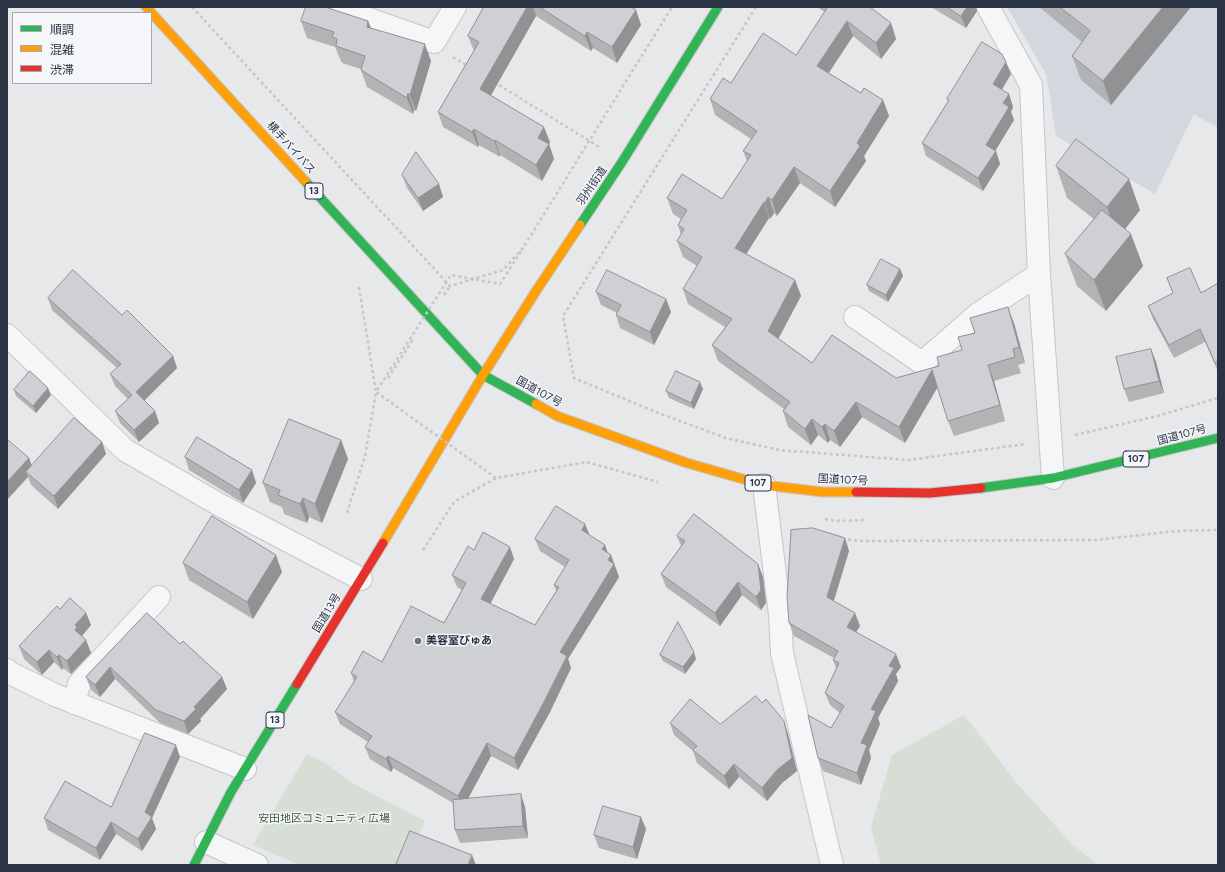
<!DOCTYPE html>
<html>
<head>
<meta charset="utf-8">
<style>
	body { margin:0 }
	#map { position:relative; width:1225px; height:872px; overflow:hidden; background:#e6e8ea; font-family:Figtree,"Noto Sans JP",sans-serif }
	canvas { display:block }
	.frame { position:absolute; inset:0; border:8px solid #2b3445; pointer-events:none }
	.legend { position:absolute; left:12px; top:12px; width:140px; height:72px; box-sizing:border-box; background:#f4f6f9; border:1px solid #a4a8b1; margin:0; padding:5px 7px; list-style:none; font-size:12px; color:#2b3445 }
	.legend li { display:flex; align-items:center; gap:8px; height:20px }
	.legend b { width:20px; border:1px solid #a4a8b1 }
</style>
</head>
<body>
<div id="map">
<canvas width="1225" height="872"></canvas>
<div class="frame"></div>
<ul class="legend">
<li><b style="height:5px;background:#30b455"></b>順調</li>
<li><b style="height:5px;background:#ff9f0a"></b>混雑</li>
<li><b style="height:5px;background:#e5322d"></b>渋滞</li>
</ul>
</div>
<script>
const ctx = document.querySelector('canvas').getContext('2d');
ctx.lineJoin = 'round';
function paint(path, color) { ctx.fillStyle = color; ctx.fill(path, 'evenodd'); }
function trace(path, color, width, dash) { ctx.strokeStyle = color; ctx.lineWidth = width; ctx.lineCap = dash ? 'butt' : 'round'; ctx.setLineDash(dash || []); ctx.stroke(path); }
function write(font, color, halo, rows, align = 'center') {
  ctx.font = font + ' Figtree,"Noto Sans JP",sans-serif'; ctx.lineWidth = 3; ctx.setLineDash([]); ctx.textBaseline = 'middle'; ctx.strokeStyle = halo; ctx.fillStyle = color; for (const [text, x, y, turn = 0] of rows) {
    ctx.save(); ctx.translate(x, y); ctx.rotate((+turn || 0) * Math.PI / 180); ctx.textAlign = isNaN(turn) ? turn : align; if (halo) ctx.strokeText(text, 0, 0); ctx.fillText(text, 0, 0); ctx.restore();
  }
}
paint(new Path2D(`
	M1007 7H1218V128L1194 114 1155 194 1056 136 1046 74Z`), '#d4d7dd');
paint(new Path2D(`
	M964 715 1020 787 1071 843 1098 865H881L871 827 892 755Z
	M307 754 323 762 356 785 425 821 406 865H300L253 845Z`), '#d6ded6');
const street = new Path2D(`
	M335 7 434 42 455 7
	M988 7 1031 85 1039 274 1053 478
	M855 317 922 363 978 314 1039 274
	M7 335 125 450 218 504 361 579
	M764 485 780 615 782 653 832 865
	M7 670 10 673 55 695 245 769
	M74 703 79 684 159 597
	M206 842 257 865`);
const fast = new Path2D(`
	M305 181 483 375 536 404
	M580 225 622 162 718 7
	M981 488 1053 478 1218 438
	M194 865 231 792 297 684`);
const slow = new Path2D(`
	M146 7 305 181
	M483 375 536 291 580 225
	M536 404 557 416 687 463 764 485 823 492H856
	M383 543 483 375`);
const jam = new Path2D(`
	M856 492 930 493 981 488
	M297 684 383 543`);
trace(street, '#c4c6c8', 24);
trace(fast, '#c4c6c8', 11);
trace(slow, '#c4c6c8', 11);
trace(jam, '#c4c6c8', 11);
trace(new Path2D(`
	M192 7 450 286 503 270 523 248 672 7
	M756 7 563 316 574 378 656 412 726 438 779 450 908 460 1026 444
	M453 57 468 66
	M494 82 601 148
	M444 295 450 286
	M388 378 414 338
	M1075 435 1157 416 1218 398
	M347 513 365 456 376 392 359 287
	M825 519 836 521 864 520
	M842 539 863 541 1096 540 1176 531 1218 530
	M423 550 454 502 496 478 587 462 658 482`), '#c5c6ca', 2.5, [3, 3]);
trace(street, '#f5f6f7', 22);
trace(fast, '#30b455', 9);
trace(slow, '#ff9f0a', 9);
trace(jam, '#e5322d', 9);
trace(new Path2D(`
	M496 478 376 392 451 275 500 284 523 248`), '#c5c6ca', 2.5, [3, 3]);
paint(new Path2D(`
	M484 7H631L636 10 641 25 617 63 593 48 591 51 536 16 491 95 550 142 549 144 554 159 542 181 500 155V157L479 145 478 147 443 127 438 112 474 51 468 36Z
	M817 7H870L891 23 896 39 881 59 853 36 829 73 861 93 883 100 889 116 864 156 866 161 835 207 800 183 777 216 774 213 770 219 769 218 746 254 795 280 801 296 778 338 812 363 896 378 939 366 962 350 1014 323 1025 363 1018 365 1021 373 994 381 1005 421 954 436 948 421 938 387 905 443 862 417 840 447 830 440 828 443 818 435 811 445 788 427 783 411 784 409 718 361 712 345 725 327 688 304 683 289 697 266 683 257 677 241 681 235 678 225 681 219 673 214 667 198 722 199 747 161 743 151 751 139 715 115 710 99 731 83 796 55 825 12Z
	M931 7H976L977 11 966 28Z
	M1039 7H1191L1111 105 1081 80 1072 56 1082 42Z
	M301 21H368L371 28 431 61 416 111 414 110 413 114 367 87 361 70V69L342 63 335 47 307 38Z
	M1011 74 1002 90 1009 94 1013 107 1011 112 1014 120 995 150 1000 164 983 191 926 156 922 143 948 101 947 99Z
	M1056 166 1140 210 1125 229 1143 266 1106 311 1077 286 1065 254 1094 219 1067 198Z
	M402 175 439 184 443 197 423 211 407 188Z
	M900 269 903 276 888 302 869 291 867 285Z
	M1167 278 1201 293 1218 283V372L1205 342 1174 358 1153 319 1148 306 1173 293Z
	M596 292 666 299 671 312 654 345 620 328 616 315 617 313 601 305Z
	M48 298 122 315 173 356 177 368 144 400 155 411 159 423 139 442 120 423 115 411 128 399 115 386 110 374 117 368 52 310Z
	M1151 349 1156 362 1164 393 1129 402 1124 389Z
	M703 389 694 409 669 398 666 391Z
	M14 390 51 395 36 413 16 396Z
	M8 440 32 466 102 442 106 454 58 509 31 485 28 477Z
	M341 440 348 459 322 523 309 517 307 523 284 514 282 507 270 502 263 483Z
	M185 457 252 470 256 483 243 503 189 470Z
	M589 535 605 545 608 553 611 555 619 577 568 659 571 668 550 712 518 770 491 756 468 798 525 807 528 838 460 843 455 830 453 803 393 768 391 772 370 759 365 747 368 742 340 724 335 712 354 682 351 673 382 662 444 623 462 590 457 587 452 575 474 550 514 559 490 604 535 625 556 591 554 585 565 567 540 551 535 539Z
	M677 536 758 564 763 577 766 603 761 610 742 595 720 626 666 587 661 574 681 546Z
	M845 538 849 551 834 601 860 626 856 632 901 667 896 674 898 681 878 718 880 724 869 750 871 758 861 785 823 771 818 758 831 728 840 713 830 705 825 693 836 668 833 660 834 658 794 636 789 623Z
	M183 563 282 572 253 619 189 580Z
	M60 609 86 613 91 625 82 636 86 640 91 653 71 674 63 668 62 670 54 662 42 675 24 659 19 646Z
	M147 613 180 644 222 677 227 689 200 719 201 721 188 734 160 723 115 679 100 697 91 690 86 677Z
	M660 655 696 659 685 674 663 661Z
	M670 723 720 724 788 734 797 771 782 783 767 801 739 777 729 789 697 763 693 751 674 735Z
	M180 757 152 818 156 829 142 851 116 834 100 860 48 830 44 818 111 807Z
	M646 829 637 859 599 848 594 835Z`), '#b1b3b5');
paint(new Path2D(`
	M527 7H533L536 16 486 104 480 89Z
	M967 7H976L977 11 966 28 961 16Z
	M1163 7H1191L1111 105 1103 81Z
	M636 10 641 25 617 63 612 47Z
	M368 21 375 38 367 27Z
	M847 21 853 36 823 81 817 66Z
	M891 23 896 39 881 59 876 43Z
	M587 32 593 48 591 51 585 36Z
	M425 44 431 61 416 111 410 95Z
	M1006 62 1011 74 997 97 993 84Z
	M408 93 414 110 413 114 407 98Z
	M1009 94 1013 107 1011 112 1014 120 991 158 986 145 1003 103Z
	M883 100 889 116 864 156 866 161 835 207 830 191 857 143Z
	M544 127 550 142 549 144 554 159 542 181 536 165 538 138Z
	M474 129 479 145 478 147 472 132Z
	M495 140 500 155V157L494 141Z
	M996 151 1000 164 983 191 978 178Z
	M794 167 800 183 777 216 772 200Z
	M1129 179 1140 210 1118 238 1107 207Z
	M439 184 443 197 423 211 418 198Z
	M768 197 774 213 770 219 765 203Z
	M764 202 769 218 740 264 735 248Z
	M1131 234 1143 266 1106 311 1094 280Z
	M900 269 903 276 888 302 886 295Z
	M795 280 801 296 774 347 768 331Z
	M666 299 671 312 654 345 650 332Z
	M1008 307 1014 323 1025 363 1019 347Z
	M1151 349 1156 362 1164 393 1159 381Z
	M173 356 177 368 141 404 136 392Z
	M988 365 994 381 1005 421 1000 405Z
	M932 370 938 386 905 443 899 427Z
	M700 382 703 389 694 409 691 403Z
	M48 388 51 395 36 413 33 406Z
	M856 402 862 417 840 447 834 431Z
	M155 411 159 423 139 442 134 430Z
	M812 419 818 435 811 445 805 429Z
	M825 424 830 440 828 443 822 427Z
	M341 440 348 459 322 523 315 504Z
	M102 442 106 454 58 509 54 496Z
	M29 458 34 471 26 472 28 477 7 500V482Z
	M252 470 256 483 243 503 239 490Z
	M303 498 309 517 307 523 300 504Z
	M585 524 590 536 582 530Z
	M845 538 849 551 831 609 827 597Z
	M605 545 609 557 602 549Z
	M510 547 514 559 486 612 481 599Z
	M276 555 282 572 253 619 247 602Z
	M611 555 619 577 568 659 571 668 550 712 518 770 514 758 560 652Z
	M758 564 763 577 766 603 761 610 756 597Z
	M738 582 742 595 720 626 715 613Z
	M86 613 91 625 81 637 75 630V625Z
	M855 613 860 626 851 640 847 627Z
	M86 640 91 653 71 674 67 661Z
	M49 650 54 662 42 675 37 662Z
	M694 652 696 659 685 674 683 667Z
	M896 654 901 667 896 674 898 681 878 718 880 724 869 750 871 758 861 785 857 773 861 743 871 709 889 666Z
	M59 655 63 668 62 670 57 657Z
	M110 667 115 679 100 697 95 685Z
	M222 677 227 689 200 719 201 721 188 734 184 721 194 707Z
	M784 721 788 734 797 771 782 783 767 801 762 788Z
	M487 743 491 756 463 808 458 796Z
	M176 745 180 757 152 818 156 829 142 851 138 839 145 812Z
	M388 756 393 768 391 772 386 759Z
	M734 764 739 777 729 789 724 776Z
	M521 794 525 807 528 838 523 826Z
	M641 817 646 829 637 859 633 847Z
	M111 822 116 834 100 860 96 848Z
	M472 855 476 865H468Z`), '#909294');
const building = new Path2D(`
	M306 7H325L368 21 367 27 425 44 410 95 408 93 407 98 361 70 365 56 336 46 337 39 332 37 334 32 301 21Z
	M484 7H527L480 89 544 127 538 138 549 144 536 165 495 140 494 141 474 129 472 132 438 112 479 42 468 36Z
	M540 7H631L636 10 612 47 587 32 585 36Z
	M828 7H870L891 23 876 43 847 21 817 66 861 93 864 88 883 100 857 143 860 146 830 191 794 167 772 200 768 197 765 203 764 202 735 248 795 280 768 331 812 363 832 335 896 378 939 366 937 357 962 350 958 337 975 333 970 318 1008 307 1019 347 1013 349 1015 357 988 365 1000 405 948 421 932 370 899 427 856 402 834 431 825 424 822 427 812 419 805 429 783 411 790 402 712 345 732 319 683 289 702 257 677 241 684 229 678 225 687 210 667 198 682 174 722 199 751 155 743 151 757 131 710 99 723 78 731 83 763 33 796 55Z
	M947 7H967L961 16Z
	M1060 7H1163L1103 81 1072 56 1090 31Z
	M982 42 1002 54 1006 62 993 84 1009 94 1003 103 1009 107 986 145 996 151 978 178 922 143 949 100 947 99Z
	M1076 139 1129 179 1107 207 1056 166Z
	M416 152 439 184 418 198 402 175Z
	M1102 210 1131 234 1094 280 1065 254Z
	M881 259 900 269 886 295 867 285Z
	M1190 268 1201 293 1218 283V361L1215 363 1200 329 1169 345 1148 306 1173 293 1167 278Z
	M73 270 122 315 127 310 173 356 136 392 155 411 134 430 115 411 132 395 110 374 121 364 48 298Z
	M607 270 666 299 650 332 616 315 621 305 596 292Z
	M1151 349 1159 381 1124 389 1116 357Z
	M30 371 48 388 33 406 14 390Z
	M676 371 700 382 691 403 666 391Z
	M74 418 102 442 54 496 26 472Z
	M289 419 341 440 315 504 303 498 300 504 278 495 280 490 263 483Z
	M197 437 252 470 239 490 185 457Z
	M8 440 29 458 7 482V441Z
	M556 506 585 524 582 530 605 545 602 549 611 555 608 560 614 564 560 652 567 656 545 700 514 758 487 743 458 796 388 756 386 759 365 747 372 736 335 712 357 677 351 673 363 651 382 662 411 606 444 623 466 583 452 575 468 546 474 550 483 532 510 547 481 599 535 625 559 587 554 585 569 560 535 539Z
	M694 514 758 564 761 590 756 597 738 582 715 613 661 574 685 541 677 536Z
	M212 516 276 555 247 602 183 563Z
	M813 528 845 538 827 597 855 613 847 627 896 654 889 666 894 668 871 709 876 711 861 743 867 745 857 773 818 758 808 715 831 728 844 706 825 693 839 663 833 660 838 651 789 623 787 597 791 530Z
	M70 598 86 613 75 625 77 627 75 630 86 640 67 661 59 655 57 657 49 650 37 662 19 646 57 606 60 609Z
	M147 613 180 644 183 641 222 677 194 707 196 709 184 721 156 710 110 667 95 685 86 677Z
	M678 622 694 652 683 667 660 655Z
	M756 696 762 703 766 699 784 721 792 758 777 770 762 788 734 764 724 776 693 750 697 746 670 723 690 699 720 724Z
	M145 733 176 745 145 812 152 817 138 839 111 822 96 848 44 818 65 781 111 807Z
	M521 794 523 826 455 830 453 800Z
	M603 806 641 817 633 847 594 835Z
	M410 831 472 855 468 865H396Z`);
paint(building, '#ced0d3');
trace(building, '#909294', 1);
for (const [x, y, r, color] of [
	[418,641,4,"#6c737f"]
]) { const dot = new Path2D(); dot.arc(x, y, r, 0, 2 * Math.PI); ctx.fillStyle = color; ctx.fill(dot); trace(dot, '#f4f6f9', 1.5); }
for (const [x, y, w] of [
	[314,191,18],
	[1136,459,26],
	[758,483,26],
	[275,720,18]
]) { const box = new Path2D(); box.roundRect(x - w / 2, y - 8, w, 16, 3); ctx.fillStyle = '#f4f6f9'; ctx.fill(box); trace(box, '#2b3445', 1); }
write('bold 10px', '#2b3445', null, [
	["13",314,191],
	["107",1136,459],
	["107",758,483],
	["13",275,720]
]);
write('11px', '#2b3445', '#f4f6f9', [
	["横手バイパス",291,148,48],
	["羽州街道",592,186,-56],
	["国道107号",539,392,29],
	["国道107号",1182,435,-15],
	["国道107号",843,480,3],
	["国道13号",327,613,-59]
]);
write('bold 11px', '#2b3445', '#f4f6f9', [
	["美容室ぴゅあ",426,641]
], 'left');
write('11px', '#3f6138', '#f4f6f9', [
	["安田地区コミュニティ広場",324,819]
]);
</script>
</body>
</html>
